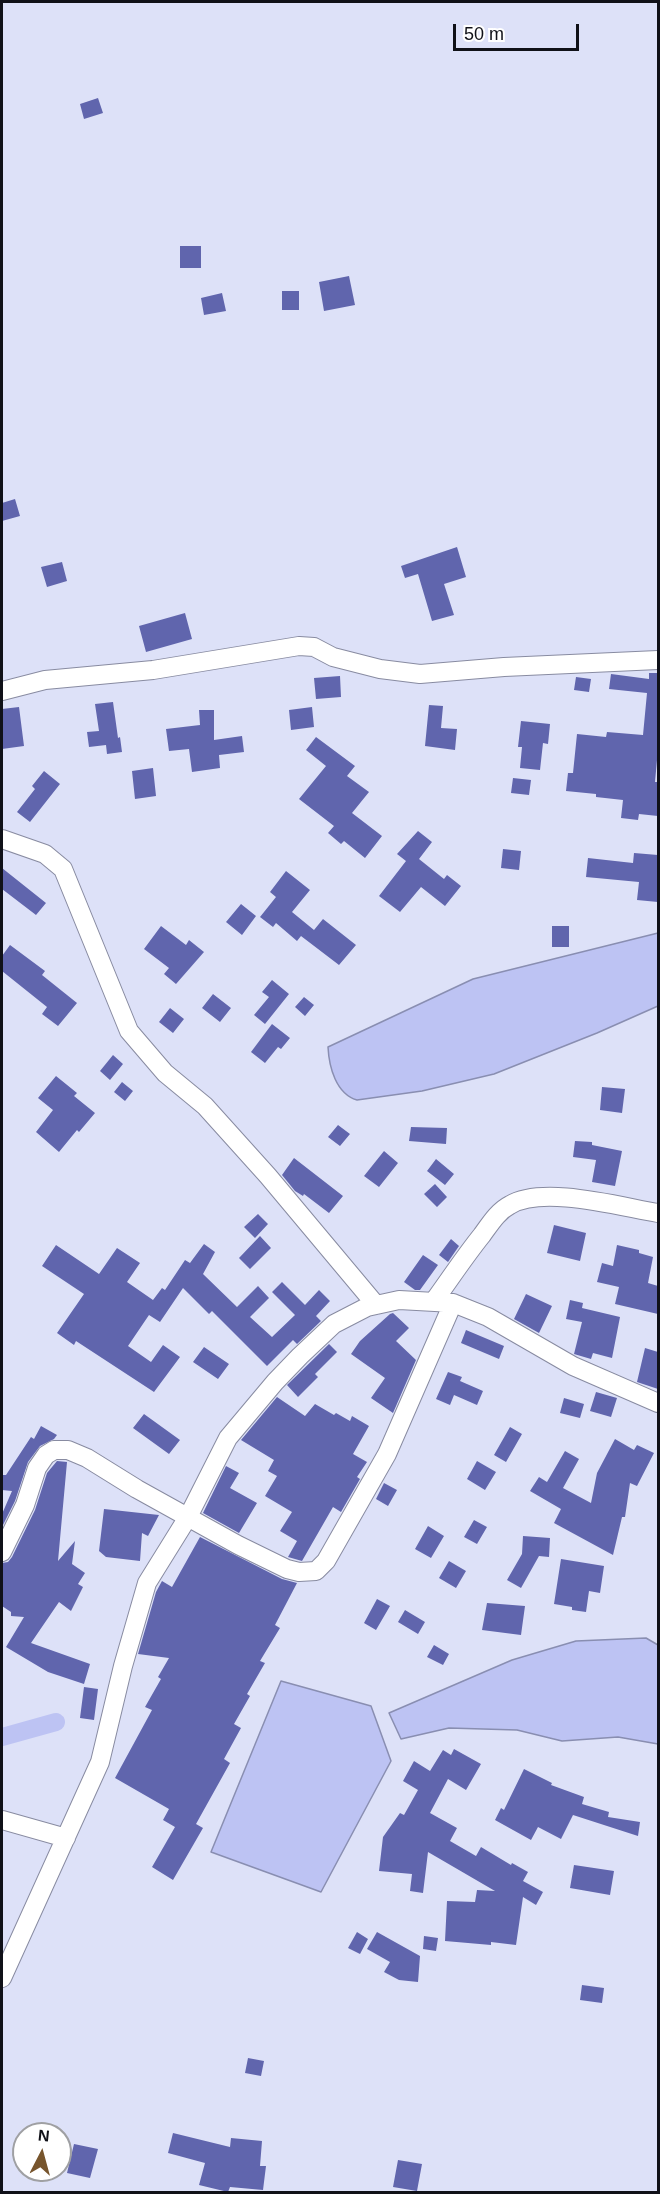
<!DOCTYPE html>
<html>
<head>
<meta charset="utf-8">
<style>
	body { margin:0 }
	#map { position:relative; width:660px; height:2194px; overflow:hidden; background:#dde1f8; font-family:Arial,sans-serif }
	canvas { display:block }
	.frame { position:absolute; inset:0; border:3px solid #101118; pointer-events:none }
	.north { position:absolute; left:12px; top:2122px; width:60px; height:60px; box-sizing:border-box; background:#fff; border:2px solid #9fa0a3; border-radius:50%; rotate:6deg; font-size:16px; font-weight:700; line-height:24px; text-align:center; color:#101118 }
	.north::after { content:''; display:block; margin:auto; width:21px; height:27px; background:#77552d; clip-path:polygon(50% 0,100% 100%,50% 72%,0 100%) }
	.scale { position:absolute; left:453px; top:24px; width:126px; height:27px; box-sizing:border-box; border:3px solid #101118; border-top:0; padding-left:8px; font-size:18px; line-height:21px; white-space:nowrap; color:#101118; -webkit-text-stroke:4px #fff; paint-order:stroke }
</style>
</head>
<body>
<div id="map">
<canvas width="660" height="2194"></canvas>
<div class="frame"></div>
<div class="north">N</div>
<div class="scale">50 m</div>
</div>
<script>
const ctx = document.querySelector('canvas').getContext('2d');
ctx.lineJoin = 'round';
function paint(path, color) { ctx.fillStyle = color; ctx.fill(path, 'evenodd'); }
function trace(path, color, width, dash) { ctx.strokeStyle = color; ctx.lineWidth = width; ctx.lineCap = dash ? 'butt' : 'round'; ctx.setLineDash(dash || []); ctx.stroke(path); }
const water = new Path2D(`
	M658 933V1006L597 1033 494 1074 422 1091 357 1100C336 1094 329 1067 328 1047L473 979Z
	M646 1638 658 1645V1744L618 1737 562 1741 517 1730 449 1728 401 1739 389 1713 512 1660 576 1641Z
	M281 1681 371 1706 391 1761 321 1892 211 1852Z`);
paint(water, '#bdc3f3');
trace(water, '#898eb1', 1.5);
trace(new Path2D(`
	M2 1737 56 1722`), '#bdc3f3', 18);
paint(new Path2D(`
	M98 98 103 113 84 119 80 104Z
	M180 246H201V268H180Z
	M349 276 355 305 324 311 319 282Z
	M282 291H299V310H282Z
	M222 293 226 311 204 315 201 298Z
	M15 499 20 516 2 521V503Z
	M457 547 466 577 444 584 454 615 432 621 418 574 405 578 401 566Z
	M62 562 67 581 47 587 41 567Z
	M185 613 192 639 146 652 139 626Z
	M649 673H658V749L655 782H658V816L639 814 638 820 621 818 623 800 596 797V794L566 791 568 773H573L577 734 606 737 607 732 643 735 647 693 609 689 611 674 649 679Z
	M340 676 341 697 316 699 314 678Z
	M576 677 591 679 589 692 574 690Z
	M113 702 118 738 120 737 122 752 107 754 106 745 89 747 87 732 99 731 95 704Z
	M429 705 443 706 441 728 457 729 455 750 425 746Z
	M19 707 24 746 2 749V709Z
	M312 707 314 727 291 730 289 710Z
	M199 710H214V740L242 736 244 752 219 755 220 768 192 772 189 749 169 751 166 729 200 725Z
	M521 721 550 724 548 744 543 743 540 770 520 768 522 747H518Z
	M316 737 355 766 347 776 369 792 352 813 382 836 365 858 344 841 341 844 328 833 334 826 299 799 326 766 306 750Z
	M153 768 156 796 135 799 132 771Z
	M44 771 60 784 30 822 17 812 35 789 32 786Z
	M513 778 531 780 529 795 511 793Z
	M418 831 432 842 419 859 444 879 447 875 461 886 445 906 421 887 400 912 379 896 406 861 397 854Z
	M503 849 521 851 519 870 501 868Z
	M634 853 658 855V902L637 900 639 882 586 877 588 858 633 863Z
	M2 868 46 903 36 915 2 889Z
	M286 871 310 890 292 912 314 930 323 919 356 945 339 965 301 936 297 941 276 923 273 927 260 917 276 897 270 892Z
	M241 904 256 916 242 935 226 922Z
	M161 926 186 945 189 940 204 952 176 984 164 974 169 968 144 949Z
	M552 926H569V947H552Z
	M10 945 45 971 42 975 77 1003 58 1026 42 1014 47 1007 2 971V956Z
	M272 980 289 994 265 1024 254 1015 269 997 262 992Z
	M213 994 231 1008 220 1022 202 1008Z
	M304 997 314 1005 305 1016 295 1007Z
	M170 1008 184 1019 173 1033 159 1022Z
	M272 1024 290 1038 281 1049 278 1047 265 1063 251 1052Z
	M113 1055 123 1064 110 1080 100 1071Z
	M56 1076 77 1093 74 1096 95 1113 79 1132 77 1130 59 1152 36 1132 53 1110 38 1098Z
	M122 1082 133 1091 125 1101 114 1092Z
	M602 1087 625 1089 622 1113 600 1110Z
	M338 1125 350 1134 340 1146 328 1137Z
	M411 1127 447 1128 446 1144 409 1141Z
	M575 1141 592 1142V1145L622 1151 615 1186 592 1182 596 1160 573 1157Z
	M384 1151 398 1163 379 1187 364 1176Z
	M294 1158 343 1196 329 1213 304 1194 303 1196 295 1191 282 1175Z
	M436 1159 454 1174 445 1185 427 1171Z
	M435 1184 447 1197 437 1207 424 1194Z
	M258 1214 268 1224 255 1238 244 1227Z
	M554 1225 586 1233 580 1261 547 1253Z
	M260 1236 271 1248 250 1269 239 1258Z
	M451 1239 459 1246 448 1262 439 1255Z
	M204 1244 215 1252 203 1274 237 1307 258 1286 269 1298 250 1317 272 1337 295 1315 272 1292 282 1282 305 1305 319 1290 330 1301 316 1316 321 1321 297 1344 293 1340 267 1366 212 1311 209 1314 183 1288 160 1322 149 1315 128 1346 151 1362 163 1345 180 1357 154 1392 76 1341 74 1345 57 1333 84 1294 42 1266 56 1245 99 1274 117 1248 140 1263 127 1282 153 1300 162 1288 165 1290 185 1260 190 1263Z
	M617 1245 639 1250V1253L653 1257 648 1283 658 1286V1314L615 1304 619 1287 597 1282 602 1263 613 1266Z
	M423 1255 438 1265 420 1290H415L404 1282Z
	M526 1294 552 1306 539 1333 514 1319Z
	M570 1300 583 1303 582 1308 620 1317 612 1358 593 1353 591 1359 574 1354 582 1322 566 1319Z
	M393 1313 409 1328 396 1341 416 1360 393 1413 371 1398 385 1378 351 1354 360 1341 390 1314Z
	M466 1330 504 1346 499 1359 461 1343Z
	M329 1344 337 1352 315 1374 318 1377 298 1397 287 1385Z
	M204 1347 229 1364 218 1379 193 1362Z
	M645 1348 658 1352V1389L637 1382Z
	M448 1372 462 1377 460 1381 483 1391 477 1405 454 1395 450 1405 436 1399Z
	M596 1392 617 1398 611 1417 590 1411Z
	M277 1397 305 1416 315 1404 334 1415 336 1413 350 1421 352 1416 369 1426 353 1454 367 1462 357 1477 360 1479 341 1512 333 1507 302 1561 288 1557 297 1541 280 1531 292 1512 265 1496 277 1476 268 1471 274 1460 241 1440Z
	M564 1398 584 1404 580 1418 560 1413Z
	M144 1414 180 1440 169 1454 133 1428Z
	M41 1426 57 1435 54 1439 40 1446 28 1462 15 1501 2 1527V1514L12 1491 2 1490V1475H6L31 1437 34 1439Z
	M510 1427 522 1434 506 1462 494 1455Z
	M615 1439 634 1450 637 1445 654 1453 637 1486 630 1483 625 1517H622L613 1555 554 1523 561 1509 530 1491 539 1477 547 1482 565 1451 579 1459 563 1488 591 1503 597 1473Z
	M57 1461 67 1462 58 1561 75 1541 72 1564 85 1573 78 1584 83 1587 71 1611 59 1602 31 1643 90 1664 84 1684 48 1672 6 1647 24 1617 11 1616V1612L2 1606V1563L8 1562 12 1557 35 1510 47 1473Z
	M477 1461 496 1472 485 1490 467 1479Z
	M226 1466 239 1473 230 1488 257 1503 239 1533 203 1513Z
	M384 1483 397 1490 388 1506 376 1499Z
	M104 1509 159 1515 148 1536 142 1533 140 1561 106 1557 99 1551Z
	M474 1520 487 1527 477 1544 464 1537Z
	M428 1526 444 1536 431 1558 415 1549Z
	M523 1536 550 1538 549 1557 539 1556 521 1588 507 1580 522 1554Z
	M200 1537 282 1579 297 1583 275 1625 280 1628 260 1661 265 1663 247 1694 250 1696 234 1724 241 1728 224 1759 230 1763 196 1824 203 1828 173 1880 152 1867 175 1827 163 1820 169 1809 115 1778 152 1710 145 1707 161 1679 158 1677 169 1658 138 1654 156 1592 162 1581 172 1587Z
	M561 1559 604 1566 600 1593 589 1591 586 1612 572 1610V1607L554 1604Z
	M449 1561 466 1571 456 1588 439 1578Z
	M377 1599 390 1606 376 1630 364 1623Z
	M487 1603 525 1606 521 1635 482 1630Z
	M405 1610 425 1622 418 1634 398 1622Z
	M434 1645 449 1654 443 1665 427 1657Z
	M84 1687 98 1689 94 1720 80 1718Z
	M454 1749 481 1764 466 1790 448 1779 430 1813 457 1828 450 1841 476 1856 481 1847 511 1865 512 1863 528 1872 523 1881 543 1892 536 1905 523 1897 516 1945 491 1942V1945L445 1941 447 1901 475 1902 477 1890 495 1891 428 1852 423 1893 410 1891 412 1874 379 1871 383 1837 400 1813 404 1815 418 1790 403 1781 414 1761 430 1771 443 1750 451 1755Z
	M524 1769 552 1783 551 1785 584 1797 582 1804 609 1812 608 1817 640 1822 638 1836 573 1815 561 1839 538 1827 531 1840 495 1820 501 1808 504 1810Z
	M574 1865 614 1871 610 1895 570 1888Z
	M357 1932 368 1939 360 1954 348 1948Z
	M377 1932 420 1956 418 1982 399 1980 384 1972 390 1962 367 1949Z
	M424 1936 438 1938 436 1951 423 1949Z
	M582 1985 604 1988 602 2003 580 2000Z
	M248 2058 264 2061 261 2076 245 2073Z
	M173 2133 230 2147 231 2138 262 2141 260 2166H266L263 2190 230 2187 228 2192 199 2185 205 2163 168 2153Z
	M74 2144 98 2149 90 2178 67 2173Z
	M398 2160 422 2164 417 2191 393 2187Z`), '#6065ad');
const minor = new Path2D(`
	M2 691 45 680 153 670 299 646 314 647 333 657 380 669 420 674 504 667 658 660
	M2 839 45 854 63 869 129 1031 165 1073 205 1106 268 1176 376 1305
	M434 1301C450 1279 465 1256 482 1235 490 1224 498 1211 510 1205 543 1185 621 1207 658 1213
	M2 1552 25 1505 37 1468 46 1455 54 1450H68L87 1458 137 1489 238 1545 287 1569 299 1572 316 1571 326 1561 387 1454 453 1303
	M2 1820 66 1838
	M2 1978 100 1762 123 1666 147 1583 188 1517 228 1438 275 1382 300 1356 334 1324 367 1307 399 1300 453 1303 488 1317 573 1366 658 1403`);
trace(minor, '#888ba1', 20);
trace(minor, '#fff', 18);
</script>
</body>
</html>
